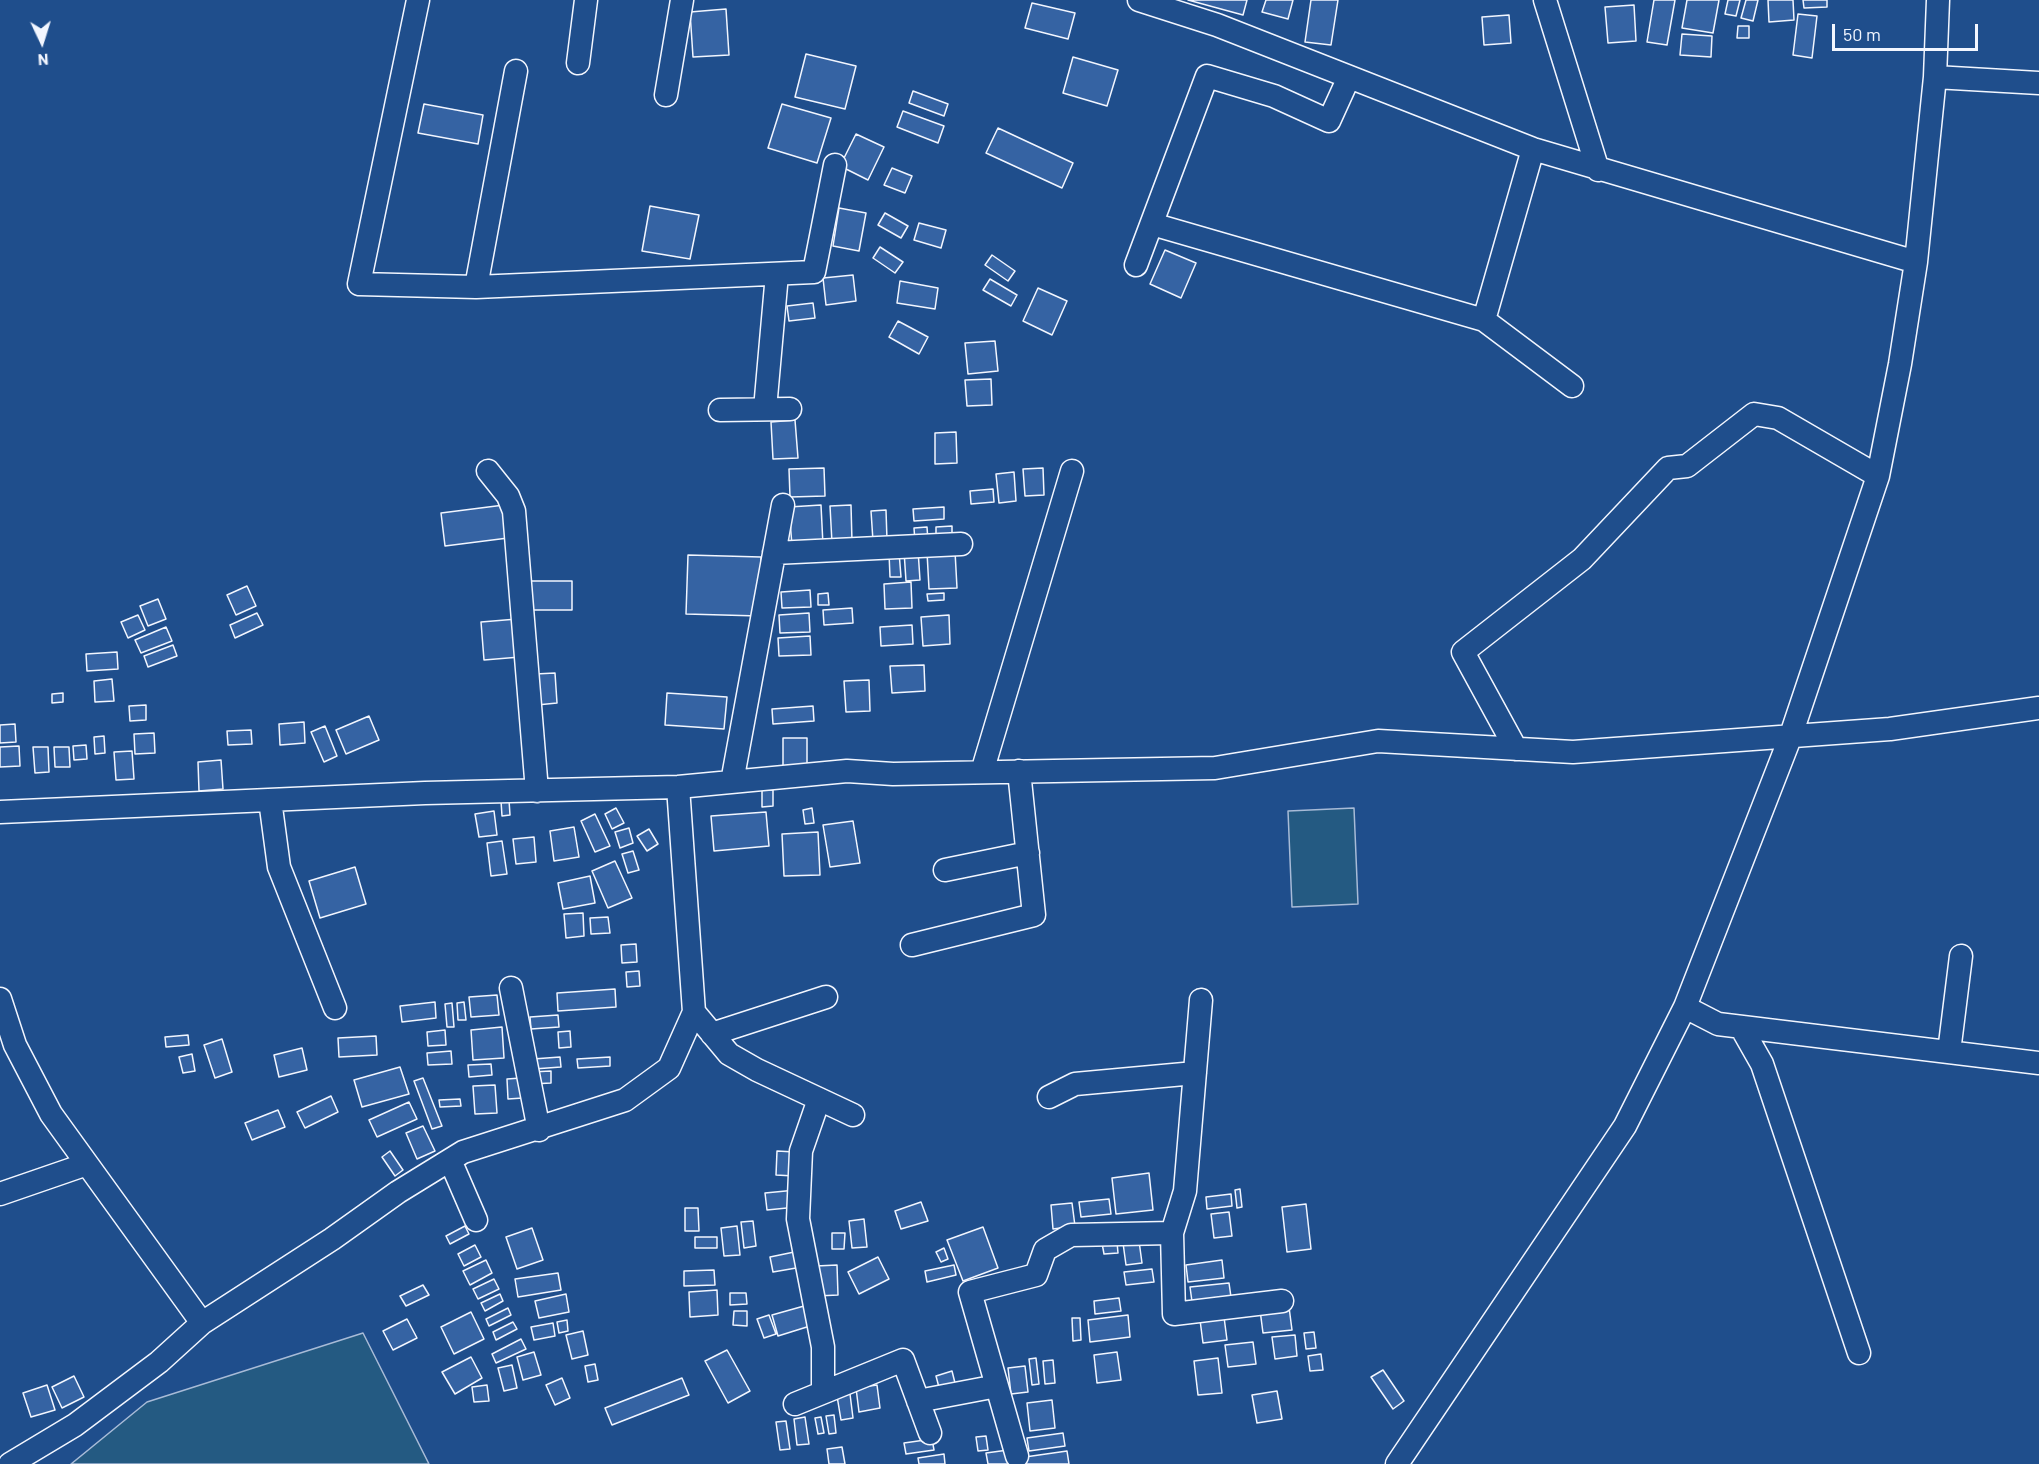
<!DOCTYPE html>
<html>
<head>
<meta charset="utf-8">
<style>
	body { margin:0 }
	#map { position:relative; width:2039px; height:1464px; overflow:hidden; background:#1f4e8c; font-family:Barlow,sans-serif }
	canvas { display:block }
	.north { position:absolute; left:12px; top:12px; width:60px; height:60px; -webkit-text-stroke:4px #1f4e8c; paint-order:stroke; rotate:176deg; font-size:16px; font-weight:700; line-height:24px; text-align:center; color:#f2f6ff }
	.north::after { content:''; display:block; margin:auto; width:21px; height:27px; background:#f2f6ff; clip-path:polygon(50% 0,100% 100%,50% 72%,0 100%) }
	.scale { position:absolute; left:1832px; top:24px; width:146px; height:27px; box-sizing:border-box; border:3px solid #f2f6ff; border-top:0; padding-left:8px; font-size:18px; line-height:21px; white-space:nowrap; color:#f2f6ff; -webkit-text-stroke:4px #1f4e8c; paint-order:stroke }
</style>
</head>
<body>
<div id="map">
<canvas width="2039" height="1464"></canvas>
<div class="north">N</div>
<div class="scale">50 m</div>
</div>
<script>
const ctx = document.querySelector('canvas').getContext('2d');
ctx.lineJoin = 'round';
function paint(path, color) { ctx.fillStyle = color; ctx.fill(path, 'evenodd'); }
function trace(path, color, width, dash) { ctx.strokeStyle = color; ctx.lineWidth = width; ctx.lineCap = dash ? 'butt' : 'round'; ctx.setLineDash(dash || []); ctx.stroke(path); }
const green = new Path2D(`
	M1354 808 1358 904 1292 907 1288 811Z
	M363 1333 429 1464H71L147 1402Z`);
paint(green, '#245a82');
trace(green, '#a8bbd7', 1.5);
const building = new Path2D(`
	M1188 0H1247L1243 15Z
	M1266 0H1293L1288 19 1262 12Z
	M1311 0H1338L1331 45 1305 42Z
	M1654 0H1675L1667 45 1647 42Z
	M1687 0H1719L1713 33 1682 28Z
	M1728 0H1740L1736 16 1725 14Z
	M1746 0H1758L1753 21 1741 18Z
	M1768 0H1793L1794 20 1769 22Z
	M1803 0H1827V7L1804 8Z
	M1032 3 1075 13 1068 39 1025 28Z
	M1634 5 1636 41 1608 43 1605 7Z
	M726 9 729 55 693 57 690 12Z
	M1798 14 1817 16 1812 58 1793 55Z
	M1509 15 1511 43 1484 45 1482 17Z
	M1738 26H1749V38H1737Z
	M1682 34 1712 36 1711 57 1680 55Z
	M806 54 856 66 845 109 795 97Z
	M1073 57 1118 70 1107 106 1063 93Z
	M913 91 948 104 944 116 909 103Z
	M424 104 483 115 478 144 418 133Z
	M782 104 831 118 817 163 768 148Z
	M903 111 944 126 938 143 897 127Z
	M998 128 1073 163 1062 188 986 153Z
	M856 134 884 147 868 180 840 166Z
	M892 168 912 176 905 193 884 185Z
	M650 206 699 215 690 259 642 251Z
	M839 208 866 213 859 251 833 246Z
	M885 213 908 226 901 238 878 225Z
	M919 223 946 230 941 248 914 240Z
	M880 247 903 262 895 273 873 258Z
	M1165 250 1196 263 1181 298 1150 284Z
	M992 255 1015 271 1008 281 985 265Z
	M853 275 856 301 826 305 823 278Z
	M990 279 1017 295 1011 306 983 290Z
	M900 281 938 288 935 309 897 303Z
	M1038 288 1067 301 1052 335 1023 321Z
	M813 303 815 318 789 321 787 306Z
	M898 321 928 337 919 354 889 337Z
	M995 341 998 371 968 374 965 343Z
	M991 379 992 405 967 406 965 380Z
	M795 420 798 458 773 459 771 422Z
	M956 432 957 463 935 464V433Z
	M824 468 825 496 790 497 789 469Z
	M1043 468 1044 495 1025 496 1023 469Z
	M1014 472 1016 501 999 503 996 474Z
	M993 489 994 502 971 504 970 491Z
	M504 505 508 538 445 546 441 513Z
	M821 505 823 545 792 546 789 507Z
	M851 505 852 542 832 543 830 506Z
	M944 507V519L914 521 913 509Z
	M886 510 887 540 873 541 871 511Z
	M952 526V537L936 539V527Z
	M927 527 928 541 915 542 914 528Z
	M918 550 920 580 906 581 904 551Z
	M955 551 957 588 929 589 927 552Z
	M899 552 901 577H890L889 553Z
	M688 555 761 557 759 616 686 614Z
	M528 581H572V610H528Z
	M911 582 912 608 885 609 884 584Z
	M247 586 256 606 236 615 227 595Z
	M810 590 811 607 782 608 781 592Z
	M828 593 829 605H818V594Z
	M944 593V600L928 601 927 594Z
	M158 599 166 619 148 626 140 606Z
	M852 608 853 623 824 625 823 610Z
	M257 613 263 625 235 638 230 625Z
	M809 613 810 632 780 633 779 615Z
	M138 615 145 630 128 638 121 622Z
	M949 615 950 644 923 646 921 617Z
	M517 619 520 657 484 660 481 622Z
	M912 625 913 644 881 646 880 627Z
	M166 627 172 641 141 653 135 640Z
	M810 636 811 655 779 656 778 638Z
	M173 645 177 656 148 667 144 656Z
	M117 652 118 669 87 671 86 654Z
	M924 665 925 691 892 693 890 666Z
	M555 673 557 703 537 705 535 674Z
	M112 679 114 701 95 702 94 681Z
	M869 680 870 711 846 712 844 681Z
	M63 693V702L52 703V694Z
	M667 693 727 697 724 729 665 725Z
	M146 705V720L130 721 129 706Z
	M813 706 814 721 773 724 772 709Z
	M369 716 379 740 346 754 336 730Z
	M304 722 305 743 280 745 279 724Z
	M15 724 16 742 0 743V725Z
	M325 726 337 756 324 762 311 732Z
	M251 730 252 744 228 745 227 731Z
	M154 733 155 753 135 754 134 734Z
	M104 736 105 753 95 754 94 737Z
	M783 738H807V767H783Z
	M86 745 87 759 74 760 73 746Z
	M19 746 20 766 0 767V747Z
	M33 747H48L49 772 35 773Z
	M54 747H69L70 767H55Z
	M132 751 134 779 116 780 114 752Z
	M221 760 223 789 199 791 198 762Z
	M762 790H773V806L762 807Z
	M509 800 510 815 502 816 501 801Z
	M616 808 624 823 612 829 605 814Z
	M812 808 814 823 805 824 803 810Z
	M494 811 497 835 479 837 475 814Z
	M766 812 769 846 714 851 711 816Z
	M595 814 610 846 595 852 581 821Z
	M853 821 860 863 830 867 823 825Z
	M574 827 579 857 554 861 550 831Z
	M629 828 633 843 620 848 615 832Z
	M649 829 658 844 647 851 637 836Z
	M818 832 820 875 784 876 782 834Z
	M534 837 536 862 516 864 513 839Z
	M502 841 507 874 491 876 487 843Z
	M633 851 639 870 628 873 622 854Z
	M615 861 632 898 608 908 592 871Z
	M355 867 366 904 320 918 309 881Z
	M590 876 595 903 563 909 558 883Z
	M583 913 584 936 566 938 564 914Z
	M608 917 610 933 591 934 590 918Z
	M636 944 637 962 622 963 621 945Z
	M639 971 640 986 627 987 626 972Z
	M615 989 616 1007 558 1011 557 993Z
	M497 995 499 1015 471 1017 469 997Z
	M435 1002 436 1018 402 1022 400 1006Z
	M464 1002 466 1020H458L457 1003Z
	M452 1003 454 1027H447L445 1004Z
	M558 1015 559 1027 531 1029 530 1017Z
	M502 1027 504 1058 473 1060 471 1030Z
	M445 1030 446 1045 428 1046 427 1032Z
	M570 1031 571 1047 559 1048 558 1032Z
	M188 1035 189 1045 166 1047 165 1037Z
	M376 1036 377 1055 339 1057 338 1038Z
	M222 1039 232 1072 215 1078 204 1045Z
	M302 1048 307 1070 279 1077 274 1055Z
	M451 1051 452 1064 428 1065 427 1053Z
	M192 1054 195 1071 183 1073 179 1057Z
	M560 1057 561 1067 534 1069 533 1059Z
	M610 1057V1066L578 1068 577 1059Z
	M491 1064 492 1075 469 1077 468 1065Z
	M400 1067 409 1094 362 1107 354 1080Z
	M551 1071V1083L532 1084 531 1072Z
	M423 1078 442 1126 432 1129 414 1081Z
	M521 1078 523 1098 508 1099 507 1079Z
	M495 1085 497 1113 475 1114 473 1086Z
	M331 1096 338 1112 305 1128 297 1112Z
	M460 1099 461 1106 440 1107 439 1100Z
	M409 1102 417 1119 377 1137 369 1120Z
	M278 1110 285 1127 252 1140 245 1123Z
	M423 1126 435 1151 417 1159 406 1133Z
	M390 1151 403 1170 395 1176 382 1157Z
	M777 1151 795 1152 794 1176 776 1175Z
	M1149 1173 1153 1210 1116 1214 1112 1178Z
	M1240 1189 1242 1207 1237 1208 1235 1190Z
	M796 1190 797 1207 767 1210 765 1193Z
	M1231 1194 1232 1206 1207 1209 1206 1197Z
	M1109 1199 1111 1214 1081 1217 1079 1202Z
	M921 1202 928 1221 901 1229 895 1211Z
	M1072 1203 1075 1226 1053 1229 1051 1205Z
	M1306 1204 1311 1249 1287 1252 1282 1207Z
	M685 1208H698L699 1231H685Z
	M1229 1212 1232 1236 1214 1238 1211 1214Z
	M864 1219 867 1247 852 1248 849 1221Z
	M753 1221 756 1246 744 1248 741 1222Z
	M465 1226 469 1234 450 1244 446 1236Z
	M737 1226 740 1255 724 1256 721 1228Z
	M983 1227 998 1268 963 1281 947 1240Z
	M532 1228 543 1260 517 1269 506 1237Z
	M832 1233H845L844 1249H832Z
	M695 1237H717V1248H695Z
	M1139 1241 1142 1263 1126 1265 1123 1243Z
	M1117 1242 1118 1253 1104 1254 1102 1243Z
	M475 1245 481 1257 464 1266 458 1254Z
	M944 1248 948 1259 941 1262 936 1252Z
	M799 1251 802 1267 773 1272 770 1257Z
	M878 1257 889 1279 859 1294 848 1272Z
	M486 1260 492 1273 470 1285 463 1271Z
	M1222 1260 1224 1278 1188 1282 1186 1265Z
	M837 1265 838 1295 817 1296 816 1266Z
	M954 1265 956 1275 927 1282 925 1271Z
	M1152 1269 1154 1282 1126 1285 1124 1272Z
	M714 1270 715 1285 684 1286V1271Z
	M558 1273 561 1290 518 1297 515 1279Z
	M494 1279 499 1289 478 1299 473 1289Z
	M1229 1283 1232 1304 1193 1309 1190 1287Z
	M423 1285 429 1295 406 1306 400 1296Z
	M717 1290 718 1315 690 1317 689 1292Z
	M730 1293H746L747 1304 730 1305Z
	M500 1294 503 1301 485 1311 481 1303Z
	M566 1294 569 1312 539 1318 535 1301Z
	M1119 1298 1121 1311 1095 1314 1094 1301Z
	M804 1306 810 1326 778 1336 772 1315Z
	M1289 1307 1292 1330 1263 1333 1260 1310Z
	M508 1308 511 1315 489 1326 486 1319Z
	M734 1311H747V1326L733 1325Z
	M471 1312 484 1339 454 1354 441 1327Z
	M769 1315 776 1334 764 1338 757 1319Z
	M1128 1315 1130 1337 1090 1342 1088 1320Z
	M1224 1317 1227 1340 1203 1343 1200 1320Z
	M1072 1318H1080L1081 1340 1073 1341Z
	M407 1319 417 1338 393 1350 383 1331Z
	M567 1320 568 1331 559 1333 557 1322Z
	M513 1322 517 1329 496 1340 493 1332Z
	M553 1323 555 1336 534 1340 531 1327Z
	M583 1331 588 1355 572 1359 566 1335Z
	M1314 1332 1316 1348 1306 1349 1304 1333Z
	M1295 1335 1297 1356 1275 1359 1272 1337Z
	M521 1339 526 1349 496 1363 492 1354Z
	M1253 1342 1256 1364 1228 1367 1225 1345Z
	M727 1350 750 1391 728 1403 705 1361Z
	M534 1352 541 1375 523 1380 517 1357Z
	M1117 1352 1121 1380 1097 1383 1094 1355Z
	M1321 1354 1323 1370 1310 1371 1308 1356Z
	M471 1357 482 1378 455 1394 442 1372Z
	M1036 1358 1039 1384 1032 1385 1029 1359Z
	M1218 1358 1222 1393 1198 1395 1194 1361Z
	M1053 1360 1055 1383 1045 1384 1043 1361Z
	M595 1364 598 1380 588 1382 585 1366Z
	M512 1365 517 1388 504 1391 498 1368Z
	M1025 1366 1028 1392 1011 1394 1008 1368Z
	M1383 1370 1404 1401 1393 1409 1371 1377Z
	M952 1371 957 1391 941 1395 936 1376Z
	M74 1376 84 1397 62 1408 52 1387Z
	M562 1378 570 1398 555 1405 546 1385Z
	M682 1378 689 1395 612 1425 605 1408Z
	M47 1385 55 1410 31 1417 23 1393Z
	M487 1385 489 1401 474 1402 472 1387Z
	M877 1385 880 1408 859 1412 856 1388Z
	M1277 1391 1282 1419 1257 1423 1252 1395Z
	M850 1394 853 1418 841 1420 837 1396Z
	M1052 1400 1055 1428 1030 1431 1027 1403Z
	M834 1415 836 1433 829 1434 826 1416Z
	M805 1417 809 1444 797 1445 794 1419Z
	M821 1417 824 1433 818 1434 815 1418Z
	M786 1421 790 1449 780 1450 776 1422Z
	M1063 1433 1065 1446 1029 1451 1027 1438Z
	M986 1436 988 1450 978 1451 976 1437Z
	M932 1439 934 1450 906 1454 904 1443Z
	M842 1447 845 1464H829L827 1449Z
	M1008 1450 1010 1464H988L986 1453Z
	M1067 1451 1069 1464H1026L1025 1457Z
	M944 1454 945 1464H919L918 1458Z`);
paint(building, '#3563a3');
trace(building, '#f2f6ff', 1.5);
const minor = new Path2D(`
	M418 0 359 284 476 287 814 272 835 165
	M1139 0 1217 25 1533 149 1916 262
	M1545 0 1598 170
	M578 63 586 0
	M1935 77 2039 83
	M666 95 682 0
	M1152 224 1484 320 1572 386
	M1136 265 1207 76 1274 96 1329 121 1349 77
	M476 287 516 71
	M1484 320 1533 149
	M765 409 777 274
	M720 410 790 409
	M488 471 508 496 514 511 537 791
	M774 553 961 544
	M1516 749 1463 652 1582 559 1668 468 1687 466 1754 414 1778 418 1878 476
	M982 772 1072 471
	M732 782 783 505
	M270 800 279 867 335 1008
	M0 812 425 793 678 787 847 771 893 774 1215 768 1378 741 1573 752 1890 729 2039 708
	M945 870 1028 853
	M912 945 1034 915 1019 771
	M511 988 539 1130
	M0 999 15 1045 51 1114 202 1323
	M1201 1000 1185 1191 1172 1233 1174 1314 1282 1301
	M1685 1007 1718 1024 2039 1063
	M694 1012 729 1054 757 1070 853 1115
	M1741 1027 1762 1064 1859 1353
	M712 1034 826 997
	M1949 1052 1961 956
	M1049 1097 1075 1084 1195 1073
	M819 1099 801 1151 798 1219 823 1347V1392
	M450 1160 476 1220
	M0 1194 87 1164
	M918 1401 997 1386
	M795 1404 903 1360 930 1433
	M1017 1456 970 1292 1036 1275 1045 1250 1071 1235 1172 1233
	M10 1464 75 1425 159 1362 202 1323 332 1239 398 1192 463 1152 625 1100 669 1068 694 1012 678 787
	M1397 1464 1625 1126 1685 1007 1790 738 1878 476 1900 364 1916 262 1935 77 1938 0`);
trace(minor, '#f2f6ff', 25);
trace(minor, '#1f4e8c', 22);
</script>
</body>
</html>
